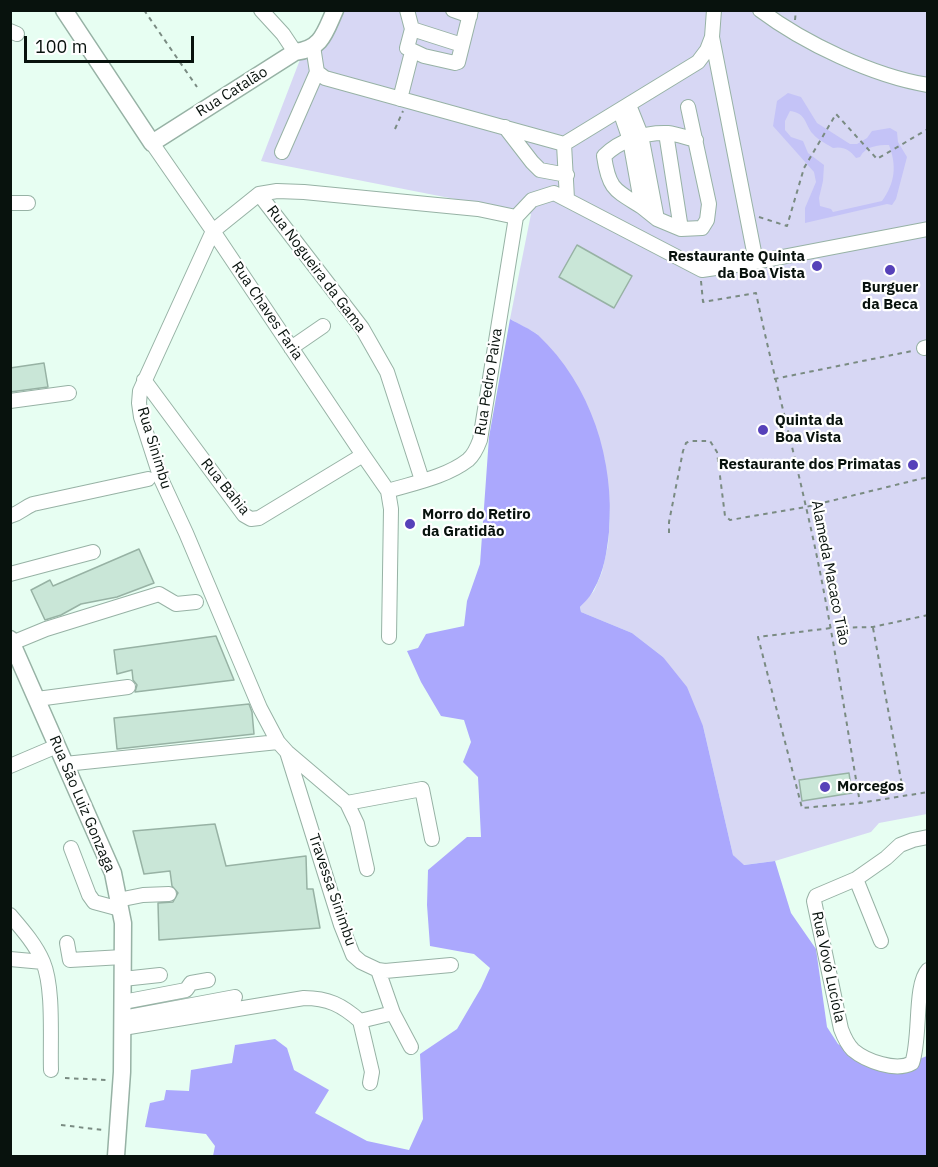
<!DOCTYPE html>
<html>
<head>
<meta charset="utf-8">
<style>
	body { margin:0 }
	#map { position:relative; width:938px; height:1167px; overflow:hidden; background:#e7fef2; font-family:"IBM Plex Sans",sans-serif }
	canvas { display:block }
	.frame { position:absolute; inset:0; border:12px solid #08120d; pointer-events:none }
	.scale { position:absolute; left:24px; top:36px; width:170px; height:27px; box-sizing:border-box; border:3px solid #08120d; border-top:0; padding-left:8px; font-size:18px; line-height:21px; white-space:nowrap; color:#08120d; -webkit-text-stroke:4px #fff; paint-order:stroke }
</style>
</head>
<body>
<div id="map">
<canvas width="938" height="1167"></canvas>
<div class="frame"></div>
<div class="scale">100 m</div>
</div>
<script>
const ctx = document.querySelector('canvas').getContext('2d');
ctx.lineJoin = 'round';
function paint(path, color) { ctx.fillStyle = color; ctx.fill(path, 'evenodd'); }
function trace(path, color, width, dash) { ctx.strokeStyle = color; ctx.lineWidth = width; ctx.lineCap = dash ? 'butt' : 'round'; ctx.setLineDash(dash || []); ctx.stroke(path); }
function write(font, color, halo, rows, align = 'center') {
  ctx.font = font + ' "IBM Plex Sans",sans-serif'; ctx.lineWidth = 4.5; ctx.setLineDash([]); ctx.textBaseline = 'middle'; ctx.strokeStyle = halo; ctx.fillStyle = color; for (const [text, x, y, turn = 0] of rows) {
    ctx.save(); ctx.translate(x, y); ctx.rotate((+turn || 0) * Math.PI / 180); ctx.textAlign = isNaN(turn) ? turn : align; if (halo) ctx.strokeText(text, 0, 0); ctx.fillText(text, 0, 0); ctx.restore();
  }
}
paint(new Path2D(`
	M336 11H927V814L879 823 871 832 775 861 743 865 733 855 703 726 663 657 632 633 581 612 580 607 594 591 602 572 608 545 610 518 605 460 537 334 510 319 531 214 261 161 301 57Z`), '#d7d7f4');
paint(new Path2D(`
	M510 319C519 324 530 329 538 335 591 385 615 460 609 532 607 551 604 572 594 589 591 596 585 602 580 607L581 612 632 633 663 657 687 687 703 726 733 855 744 865 775 861 791 913 816 949 827 1027 838 1044 871 1064 909 1063 927 1056V1156H213L215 1146 206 1134 145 1127 150 1103 164 1100 166 1090 189 1091 191 1070 232 1063 235 1045 275 1039 287 1048 294 1070 329 1090 315 1113 367 1141 409 1150 423 1119 420 1054 457 1029 481 988 490 968 474 954 430 946 427 905 428 870 467 837H481L478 777 463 762 471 742 464 720 441 716 421 682 407 651 418 648 426 634 464 626 467 601 480 564 489 437Z`), '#aba8fd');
paint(new Path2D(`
	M788 93 801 97 817 123 850 144H857L867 138 872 131 890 128 897 132 898 142 907 157 896 199 892 205 887 204 805 223V208L816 182 814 172 773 126 777 101ZM790 111C807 113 805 126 813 134 818 140 827 144 833 148 843 146 850 150 856 158L860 157C866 146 877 145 889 145 897 166 895 183 882 201L833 212 831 209 820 206 819 198 823 181 824 165 808 153 803 141 791 137 785 130V121Z`), '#c4c3f7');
const building = new Path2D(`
	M577 245 632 276 614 308 559 277Z
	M44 363 48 387 10 392V368Z
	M139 549 154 583 117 597 81 604 61 615 45 620 31 590 50 580 53 586Z
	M216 636 234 680 135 692 137 685 133 680 132 670 117 674 114 650Z
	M249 704 252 712 254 734 117 749 114 718Z
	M849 773 852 793 802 801 799 780Z
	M215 824 226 866 306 856 307 889H313L320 928 159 940 158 903 173 902 178 893 172 886 170 871 144 874 133 831Z`);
paint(building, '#c9e6d7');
trace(building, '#97b2a4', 1.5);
const minor = new Path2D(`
	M261 10 283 34 295 52
	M407 10 412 29 407 48 424 56 455 63 458 62 471 10
	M453 10 470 16
	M714 10 712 37 756 262
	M760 10C804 43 873 76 928 85
	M412 29 462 45
	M10 31 17 34
	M313 46 317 72 325 78 564 144
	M400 99 412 52
	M629 105 641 135 657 219
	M620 111 630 140 642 207 657 219 681 229 702 228 707 220 709 204 688 107
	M505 127 532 162 540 170 567 175
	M666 133 681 229
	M152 143 213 231 363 455 388 491 391 509 389 637
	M282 152 317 72
	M259 194 362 328 387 372 422 480
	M567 199 564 144 698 62 707 50 712 37
	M10 203H28
	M642 207C615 190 609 190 604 156 620 140 645 132 668 133 677 134 687 138 696 140
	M516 217 532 200 554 193 702 270 756 262 928 229
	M291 348 323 326
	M924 348 928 347
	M144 380 244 515 251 519 259 518 363 455
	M10 401 69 393
	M388 491C414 483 446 477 468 460 474 455 477 448 480 440L516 217
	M10 516C21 513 23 508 33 504L148 479
	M10 574 93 552
	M12 643 46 629 159 594 176 604 196 602
	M37 699 128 687
	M287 752 341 925 353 955 361 962 378 970 385 971 451 965
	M65 764 278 742
	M10 766 57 746
	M347 803 422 789 432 839
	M928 837 913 840 900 845 886 858 856 879 816 896 814 901 841 1029C844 1037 847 1044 853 1050 866 1061 896 1072 912 1063 921 1039 914 985 928 970
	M71 848 89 895 94 902 120 909
	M367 869 357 824 347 803 287 752 278 742 260 708 186 533 161 479 141 417 139 403 140 391 213 231 259 194 277 191 304 192 478 209 516 217
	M856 879 881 941
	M118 900 143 895 169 894
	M10 915C22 929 36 945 43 962 54 988 50 1040 51 1070
	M67 943 70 960 123 957
	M10 959 43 962
	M378 970 393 1013 411 1047
	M123 979 160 975
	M123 1002 186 990 191 983 208 980
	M123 1018 235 997
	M123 1028 304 998C328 998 342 1005 360 1021
	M370 1083 372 1072 360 1021 393 1013`);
const major = new Path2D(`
	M64 10 152 143 295 52C322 49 325 32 335 10
	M10 639 113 873 123 923 122 1072 116 1156`);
trace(minor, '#97b2a5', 16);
trace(major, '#97b2a5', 19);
trace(new Path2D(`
	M144 10 197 87
	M795 20 796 10
	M395 129 403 111
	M759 217 787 226 804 168 836 114 877 159 928 129
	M701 281 703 302 756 293C771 365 790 435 806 507 829 605 843 704 860 803
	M774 379 912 351
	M669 533V522L683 451 686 443 690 441H710L717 452 725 516 730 520 806 507 928 477
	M928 615 873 627 831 628 758 637 802 808 860 803 928 792
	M873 628 904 796
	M65 1078 107 1080
	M61 1125 103 1130`), '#7a8b82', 2, [4.5, 4.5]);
trace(minor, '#fff', 14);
trace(major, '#fff', 16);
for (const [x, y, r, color] of [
	[817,266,6,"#5641b9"],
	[890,270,6,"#5641b9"],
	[763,430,6,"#5641b9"],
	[913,465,6,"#5641b9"],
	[410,524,6,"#5641b9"],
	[825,787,6,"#5641b9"]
]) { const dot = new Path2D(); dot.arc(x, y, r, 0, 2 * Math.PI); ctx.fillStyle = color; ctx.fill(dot); trace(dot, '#fff', 2); }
write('15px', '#08120d', '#fff', [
	["Rua Catalão",232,92,-32],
	["Rua Nogueira da Gama",316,269,53],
	["Rua Chaves Faria",267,311,56],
	["Rua Pedro Paiva",489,382,-81],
	["Rua Sinimbu",154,448,73],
	["Rua Bahia",225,487,51],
	["Alameda Macaco Tião",830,573,79],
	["Rua São Luiz Gonzaga",82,804,67],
	["Travessa Sinimbu",332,890,71],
	["Rua Vovó Lucíola",828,967,78]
]);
write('bold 15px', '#08120d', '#fff', [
	["Restaurante Quinta",805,257,"right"],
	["da Boa Vista",805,274,"right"],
	["Burguer",890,288,"center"],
	["da Beca",890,305,"center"],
	["Quinta da",775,421],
	["Boa Vista",775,438],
	["Restaurante dos Primatas",901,465,"right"],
	["Morro do Retiro",422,515],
	["da Gratidão",422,532],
	["Morcegos",837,787]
], 'left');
</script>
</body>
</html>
